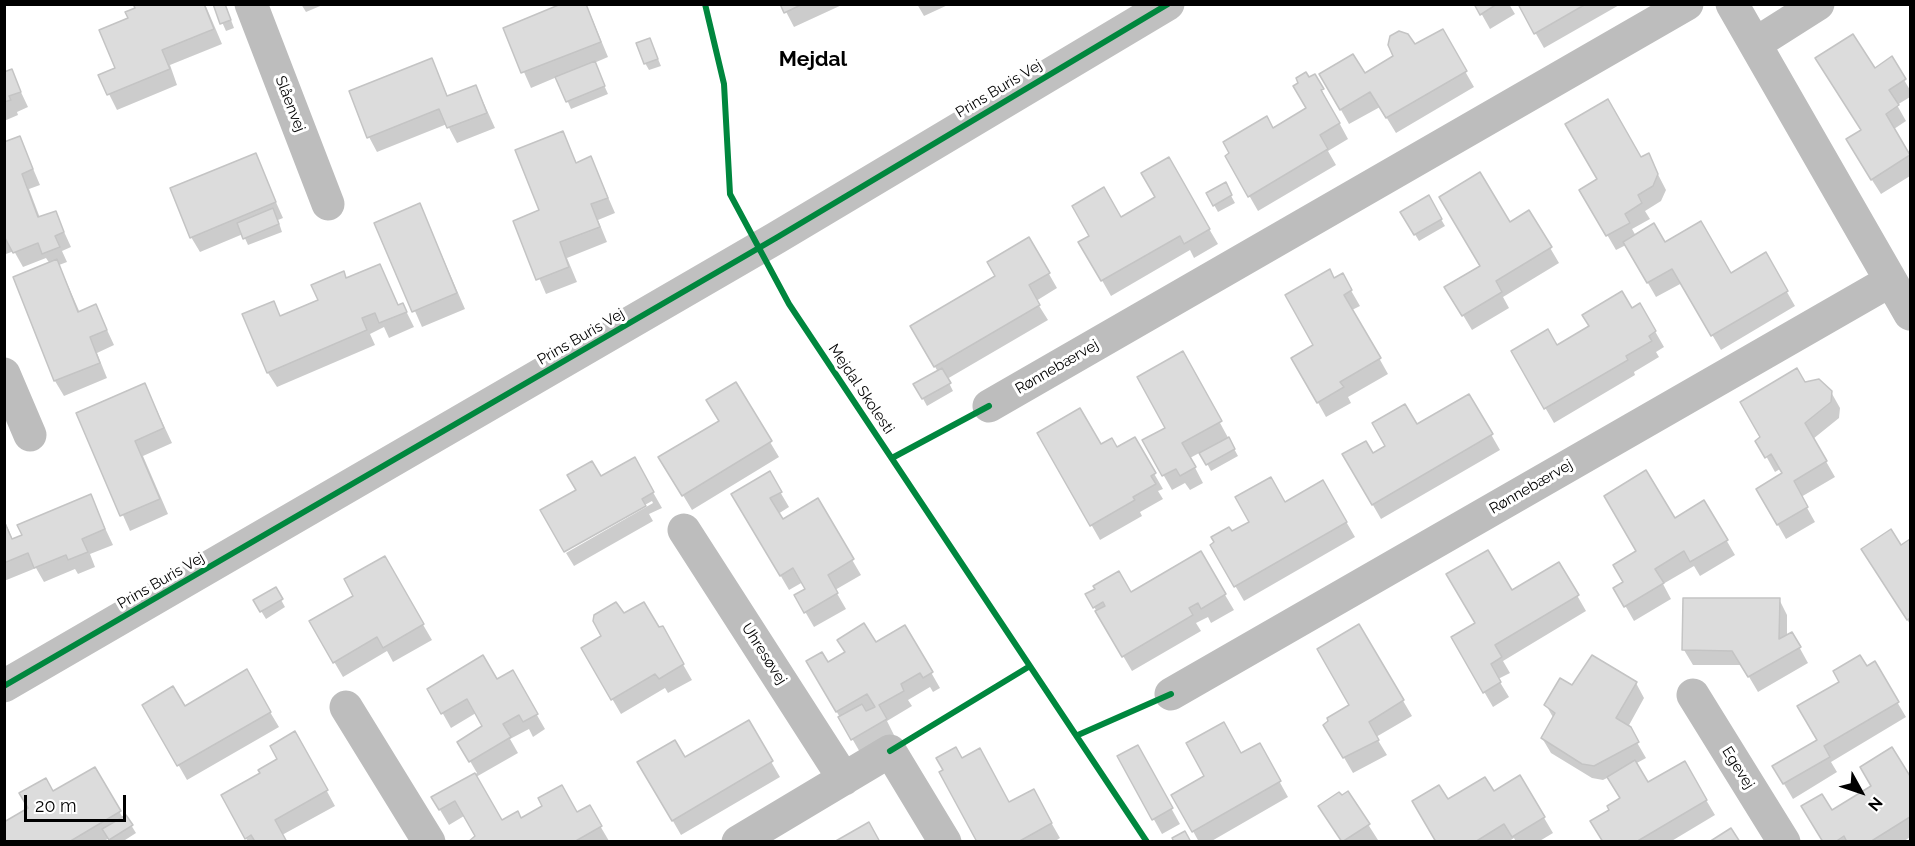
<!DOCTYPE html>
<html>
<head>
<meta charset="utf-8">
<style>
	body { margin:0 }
	#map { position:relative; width:1915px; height:846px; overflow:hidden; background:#fff; font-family:Raleway,sans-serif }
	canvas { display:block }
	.frame { position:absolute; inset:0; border:6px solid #000; pointer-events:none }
	.north { position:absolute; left:1831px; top:762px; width:60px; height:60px; -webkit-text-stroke:4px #fff; paint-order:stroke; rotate:130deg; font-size:16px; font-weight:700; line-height:24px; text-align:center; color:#000 }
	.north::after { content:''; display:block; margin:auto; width:21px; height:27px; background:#000; clip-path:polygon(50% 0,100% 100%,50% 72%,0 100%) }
	.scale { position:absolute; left:24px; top:795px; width:102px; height:27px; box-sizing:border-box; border:3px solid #000; border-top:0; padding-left:8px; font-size:18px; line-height:21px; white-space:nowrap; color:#000; -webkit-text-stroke:4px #fff; paint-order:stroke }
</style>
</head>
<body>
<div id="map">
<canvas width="1915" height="846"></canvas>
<div class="frame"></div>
<div class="north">N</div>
<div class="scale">20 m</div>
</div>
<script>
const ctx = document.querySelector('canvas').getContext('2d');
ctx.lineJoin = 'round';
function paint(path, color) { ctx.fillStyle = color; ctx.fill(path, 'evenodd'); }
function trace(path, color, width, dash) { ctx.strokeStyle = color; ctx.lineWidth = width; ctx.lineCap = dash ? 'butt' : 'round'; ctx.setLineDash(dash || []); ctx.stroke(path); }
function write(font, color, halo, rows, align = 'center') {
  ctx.font = font + ' Raleway,sans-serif'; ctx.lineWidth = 6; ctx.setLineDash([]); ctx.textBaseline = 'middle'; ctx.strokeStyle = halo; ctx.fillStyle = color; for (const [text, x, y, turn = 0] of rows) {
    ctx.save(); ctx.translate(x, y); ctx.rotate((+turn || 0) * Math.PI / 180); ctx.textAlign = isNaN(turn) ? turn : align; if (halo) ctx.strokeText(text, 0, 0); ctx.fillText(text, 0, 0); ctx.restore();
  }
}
paint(new Path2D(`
	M135 4H205L222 44 170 65 177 85 117 110 100 76 117 69 130 19 137 9Z
	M214 4H225L234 28 226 31Z
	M301 4H325L306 12Z
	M586 4 608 57 594 63 608 94 571 109 557 77 531 88 505 29Z
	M782 4H844L794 27Z
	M917 4H950L924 16Z
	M1476 4H1509L1515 14 1490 29Z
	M1519 4H1621L1544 48Z
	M1442 31 1474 87 1396 133 1380 107 1349 124 1321 75H1365Z
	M650 40 661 66 649 70 645 63Z
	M1891 58 1910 90V97L1897 105 1906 121 1894 129 1910 154V176L1881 194 1856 155 1874 70Z
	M431 60 448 97 476 86 495 128 457 143 447 124 377 152 369 137Z
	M11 71 28 107 17 112 18 115 4 121V73Z
	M1314 76 1348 139 1328 151 1336 165 1258 211 1227 157 1308 109V79Z
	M562 133 577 164 591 158 615 213 598 220 607 242 567 258 577 282 546 294 515 222 541 211Z
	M20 138 40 185 29 189 40 218 55 212 71 247 62 251 67 262 59 265 80 313 96 306 114 345 97 353 107 378 64 396 55 381 15 278 50 264 46 258 23 267 14 251 6 254 4 250V144Z
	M255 155 283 218 278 220 282 232 248 245 243 234 200 252 191 237Z
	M1648 155 1666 190 1661 201 1645 211 1650 219 1632 229 1636 236 1665 244 1730 275 1765 254 1795 306 1721 350 1682 283 1656 297 1626 245 1616 250 1581 190Z
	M1168 159 1218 244 1194 258 1190 250 1111 296 1080 242 1157 198Z
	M1229 192 1235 203 1218 212 1208 194Z
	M1428 197 1445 226 1419 241 1402 213Z
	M420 205 465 309 422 327 376 223Z
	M1529 212 1559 263 1503 297 1509 308 1472 330 1446 287 1482 266 1509 224Z
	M1029 239 1057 288 1036 301 1048 320 947 379 953 391 927 406 915 384 938 372 912 326 997 277Z
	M379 266 399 306 403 305 414 327 389 338 384 327 370 334 375 345 277 387 268 373 273 302 281 317 320 301 347 280Z
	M1342 275 1360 306 1352 310 1388 374 1348 397 1351 403 1326 417 1293 358 1316 346 1334 280Z
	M1640 305 1664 347 1656 352 1659 357 1634 372 1635 375 1554 423 1513 352 1557 347Z
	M1182 353 1238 456 1211 471 1201 452 1190 458 1203 483 1190 490 1185 483 1172 490 1144 441 1167 428Z
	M1804 383 1831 392 1840 408 1839 418 1813 439 1835 477 1801 497 1815 522 1786 539 1758 490 1783 474 1780 469 1775 472 1766 456Z
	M735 384 779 457 692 510 669 472 720 421Z
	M145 385 172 443 143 456 168 514 130 531 78 414Z
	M1469 396 1500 450 1381 519 1344 455H1373Z
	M1039 433 1116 449 1134 439 1163 489 1158 491 1163 499 1140 512 1142 516 1100 540Z
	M634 459 662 508 649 514 653 521 574 566 566 553 653 503 652 501 564 550 600 478Z
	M769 473 789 507 778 514 782 521 817 500 861 575 835 590 846 609 814 627 796 596 807 590 803 582 789 590 733 494Z
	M1323 482 1355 537 1244 601 1212 546Z
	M90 496 113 545 90 554 95 567 78 574 75 569 44 582 36 568 4 581V519L13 540Z
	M1704 502 1735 555 1700 576 1694 566 1663 584 1671 599 1634 621 1615 588 1625 582 1638 552 1674 520Z
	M1910 540V624L1871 564Z
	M1200 553 1234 610 1211 623 1208 617 1196 623 1201 631 1132 671 1087 595 1097 589 1131 594Z
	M384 558 432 640 393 662 387 651 343 677 311 622 355 597Z
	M1559 564 1586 611 1503 661 1510 673 1498 679 1509 697 1493 707 1453 638 1477 624 1511 592Z
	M275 589 285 607 266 619 255 601Z
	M1779 599 1787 615V637L1792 634 1808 663 1758 692 1742 665H1693L1684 650Z
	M623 615 659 629 662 628 692 680 668 693 665 688 621 714 583 649 603 636Z
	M1359 626 1412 716 1376 737 1387 755 1353 773 1325 725 1351 705Z
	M905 627 940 688 933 692 930 687 908 700 912 706 887 721 894 735 861 754 808 662 828 664 875 645Z
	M1874 663 1906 717 1831 762 1837 772 1793 799 1774 767 1819 740 1866 668Z
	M246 672 279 727 187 780 144 705 184 708Z
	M512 672 545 729 533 737 529 729 510 739 518 753 476 777 502 822 577 814 589 807 609 841 470 842 477 837 464 816 449 825 433 798 477 773 459 742 484 727 476 713 451 728 429 689 496 681Z
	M1636 683 1644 698 1628 727 1646 758 1635 764 1647 784 1684 763 1715 815 1670 842H1604L1611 810 1622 799 1609 777 1603 780 1592 778 1551 753 1542 738 1554 719 1546 705 1573 686Z
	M748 722 780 777 681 835 639 762 685 759Z
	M295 733 335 806 282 835 286 842H248L223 795 262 773 279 760Z
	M1259 745 1288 797 1210 842H1199L1173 795Z
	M1137 747 1180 824 1162 834 1119 757Z
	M1892 749 1910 779V837L1903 842H1824L1831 812 1873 786Z
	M961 760 1009 804 1033 791 1060 838 1054 842H979Z
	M95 769 123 818 126 817 136 833 122 842H111L109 838 103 842H4L53 793Z
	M1520 777 1553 833 1538 842H1516L1514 838 1508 842H1438L1447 801 1494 793Z
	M1348 793 1378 840 1375 842H1343L1341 798Z`), '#0003');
const building = new Path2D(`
	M133 4H204L214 29 162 50 170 69 107 95 98 75 115 68 99 30 128 18 125 12 135 8Z
	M213 4H225L231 20 220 24Z
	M561 4H586L601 42 521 73 503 28Z
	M780 4H803L784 13Z
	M1474 4H1497L1480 15Z
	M1518 4H1586L1534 34Z
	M1443 29 1467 71 1386 118 1370 92 1340 110 1319 74 1353 54 1365 73 1393 56 1388 45 1390 36 1399 31 1408 34 1415 44Z
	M1853 34 1875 68 1892 56 1906 79 1889 90 1899 105 1886 114 1910 155 1871 180 1846 139 1861 130 1815 58Z
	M650 38 658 59 644 64 636 43Z
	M432 58 447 96 476 85 487 113 447 128 439 109 367 138 349 91Z
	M595 61 605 86 566 102 555 77Z
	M12 69 21 92 9 96 11 100 4 102V72Z
	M1306 72 1309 77 1315 74 1324 89 1321 90 1340 123 1320 135 1328 149 1248 197 1225 156 1229 153 1223 142 1267 116 1273 128 1306 108 1293 86 1298 83 1296 78Z
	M1608 99 1641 157 1649 153 1658 174 1653 186 1638 195 1642 203 1625 214 1630 223 1606 236 1579 190 1597 179 1565 124Z
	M563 131 576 163 591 156 608 198 591 204 600 227 560 242 569 267 536 280 513 221 539 210 515 150Z
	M20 136 33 169 22 174 38 217 56 211 64 232 55 236 60 247 42 254 38 243 13 253 4 236V142Z
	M256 153 276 202 190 238 170 188Z
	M1169 157 1210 229 1184 244 1180 236 1101 281 1078 242 1089 236 1072 206 1104 187 1121 217 1155 197 1141 173Z
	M1480 172 1510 222 1529 210 1552 247 1496 281 1502 292 1462 316 1444 287 1480 266 1439 197Z
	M1226 182 1232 195 1213 206 1206 193Z
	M1429 195 1442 219 1414 235 1400 212Z
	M420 203 457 293 412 312 374 223Z
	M273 208 279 224 243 239 237 223Z
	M1701 221 1731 273 1766 252 1788 291 1711 336 1672 269 1647 283 1623 242 1654 223 1665 242Z
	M1029 237 1050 273 1029 285 1040 305 934 367 910 326 995 276 987 262Z
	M57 259 78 312 96 304 107 330 90 337 100 363 54 381 13 277Z
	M380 264 398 305 403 303 407 312 379 323 375 313 362 318 367 330 267 373 242 314 274 301 280 316 318 300 311 285 344 271 346 278Z
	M1330 269 1334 278 1343 273 1352 290 1344 295 1381 358 1340 382 1344 387 1317 403 1291 358 1313 345 1285 295Z
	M1622 291 1632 308 1640 303 1656 331 1649 336 1652 341 1626 356 1628 360 1544 409 1511 351 1548 329 1557 345 1589 326 1582 315Z
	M1183 351 1222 421 1182 443 1196 467 1180 476 1176 469 1162 476 1142 440 1165 428 1137 377Z
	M942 368 951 383 922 399 913 384Z
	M1797 368 1805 382 1819 379 1832 391 1831 402 1805 423 1827 461 1794 481 1808 507 1777 525 1756 489 1782 473 1771 454 1765 458 1755 441 1760 437 1740 402Z
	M736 382 772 441 682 496 658 457 719 421 706 400Z
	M145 383 164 428 135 441 160 499 120 516 76 413Z
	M1469 394 1493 434 1372 505 1342 454 1366 441 1373 453 1385 446 1372 423 1405 404 1417 424Z
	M1080 408 1101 444 1112 438 1117 447 1135 437 1156 473 1151 476 1156 484 1133 497 1135 500 1090 526 1037 433Z
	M1229 437 1235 449 1206 465 1199 453Z
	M635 457 654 492 642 499 646 506 564 552 540 510 576 490 567 475 592 461 601 476Z
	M1646 470 1675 518 1704 500 1728 540 1690 562 1684 551 1655 569 1664 583 1624 607 1613 588 1623 582 1613 565 1636 551 1604 496Z
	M770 471 782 492 770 498 783 519 818 498 854 559 828 575 838 593 804 613 794 595 805 589 793 568 780 576 731 494Z
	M1271 477 1285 502 1323 480 1347 522 1234 587 1210 545 1214 542 1211 537 1229 527 1232 531 1249 522 1235 497Z
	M91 494 105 529 82 539 88 552 68 560 66 555 34 568 28 553 4 563V521L12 539 22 535 17 525Z
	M1891 529 1901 545 1910 539V618L1907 620 1861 549Z
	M1488 550 1512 590 1559 562 1579 595 1495 645 1502 657 1491 664 1501 682 1483 693 1451 637 1475 623 1446 574Z
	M1201 551 1226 594 1201 609 1198 603 1189 608 1193 615 1122 657 1095 611 1105 606 1103 602 1093 608 1085 594 1095 589 1093 586 1119 571 1131 592Z
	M385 556 424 624 383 648 377 637 333 663 309 621 353 596 344 579Z
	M276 587 283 599 260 612 253 600Z
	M1683 598H1780L1779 639 1792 632 1801 647 1748 677 1732 651 1682 650Z
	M616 602 624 613 644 602 659 627 663 626 684 664 659 679 655 674 611 700 581 648 601 636 593 621 594 615Z
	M864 623 876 642 905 625 933 672 923 678 920 673 901 684 904 691 879 705 887 719 851 740 838 717 862 704 866 711 875 707 867 694 836 712 806 661 822 652 828 662 845 652 837 640Z
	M1359 624 1404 700 1369 722 1379 740 1343 758 1323 725 1328 721 1327 718 1349 705 1317 649Z
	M483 655 497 679 513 670 538 714 523 722 519 715 503 724 511 737 469 762 457 742 482 726 467 699 441 714 427 689Z
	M1592 655 1637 682 1616 718 1631 727 1639 742 1594 766 1582 764 1541 738 1555 713 1544 705 1560 678 1572 685Z
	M1860 655 1867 666 1875 661 1899 702 1824 746 1830 757 1783 784 1772 766 1817 740 1797 706 1839 682 1833 671Z
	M247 669 271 712 177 766 142 705 173 686 185 706Z
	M749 720 773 761 672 821 637 762 675 740 685 757Z
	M1224 722 1241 753 1260 743 1281 781 1192 832 1171 795 1204 776 1186 743Z
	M295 731 328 790 275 820 287 842H252L254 840 251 835 245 839 221 795 260 773 258 770 277 759 270 746Z
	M1138 745 1173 808 1152 820 1117 756Z
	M956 747 962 758 980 748 1009 802 1034 789 1052 823 1018 842H977L939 772 943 770 936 758Z
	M1892 747 1910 776V817L1870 842H1847L1844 836 1835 842H1823L1801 806 1822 794 1832 810 1871 786 1860 767Z
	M1635 760 1648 782 1685 761 1707 800 1636 842H1603L1590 821 1609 810 1607 806 1620 798 1607 777Z
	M95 767 121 811 69 842H4V822L28 808 19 793 46 778 53 791Z
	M475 773 502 820 518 811 521 818 542 806 538 798 562 785 577 812 590 805 602 826 574 842H468L475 836 455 801 439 810 431 797Z
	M1520 775 1545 817 1512 837 1504 824 1475 842H1436L1412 801 1439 785 1448 799 1485 777 1494 791Z
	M1348 791 1370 824 1342 842 1318 806 1339 792 1342 795Z
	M126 815 133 825 109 840 102 829Z
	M869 822 880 842H834Z
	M1731 828 1740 842H1709Z
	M1185 831 1191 842H1174L1172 838Z`);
paint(building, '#dcdcdc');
trace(building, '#c4c4c4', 1.5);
trace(new Path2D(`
	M251 4 328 204
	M1732 4 1910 314
	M1755 44 1818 4
	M4 374 30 435
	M989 406 1687 4
	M684 530 844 779
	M1171 694 1890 281
	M1693 695 1784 842
	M346 707 429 842
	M738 842 890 751 945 842`), '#bdbdbd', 33);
trace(new Path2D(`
	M4 686 776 238 1168 4`), '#c0c0c0', 33);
trace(new Path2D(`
	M705 4 724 84 730 194 789 304 1147 842
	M892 458 989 406
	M4 686 776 238 1168 4
	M1078 735 1171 694
	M890 751 1030 666`), '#00873e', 6);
write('15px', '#000', '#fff', [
	["Prins Buris Vej",999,89,-31],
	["Slåenvej",290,104,69],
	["Prins Buris Vej",581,337,-30],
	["Rønnebærvej",1057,367,-30],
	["Mejdal Skolesti",861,389,56],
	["Rønnebærvej",1531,487,-30],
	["Prins Buris Vej",161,581,-30],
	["Uhresøvej",764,654,57],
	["Egevej",1738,768,58]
]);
write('bold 21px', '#000', '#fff', [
	["Mejdal",813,60]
]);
</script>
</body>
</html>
